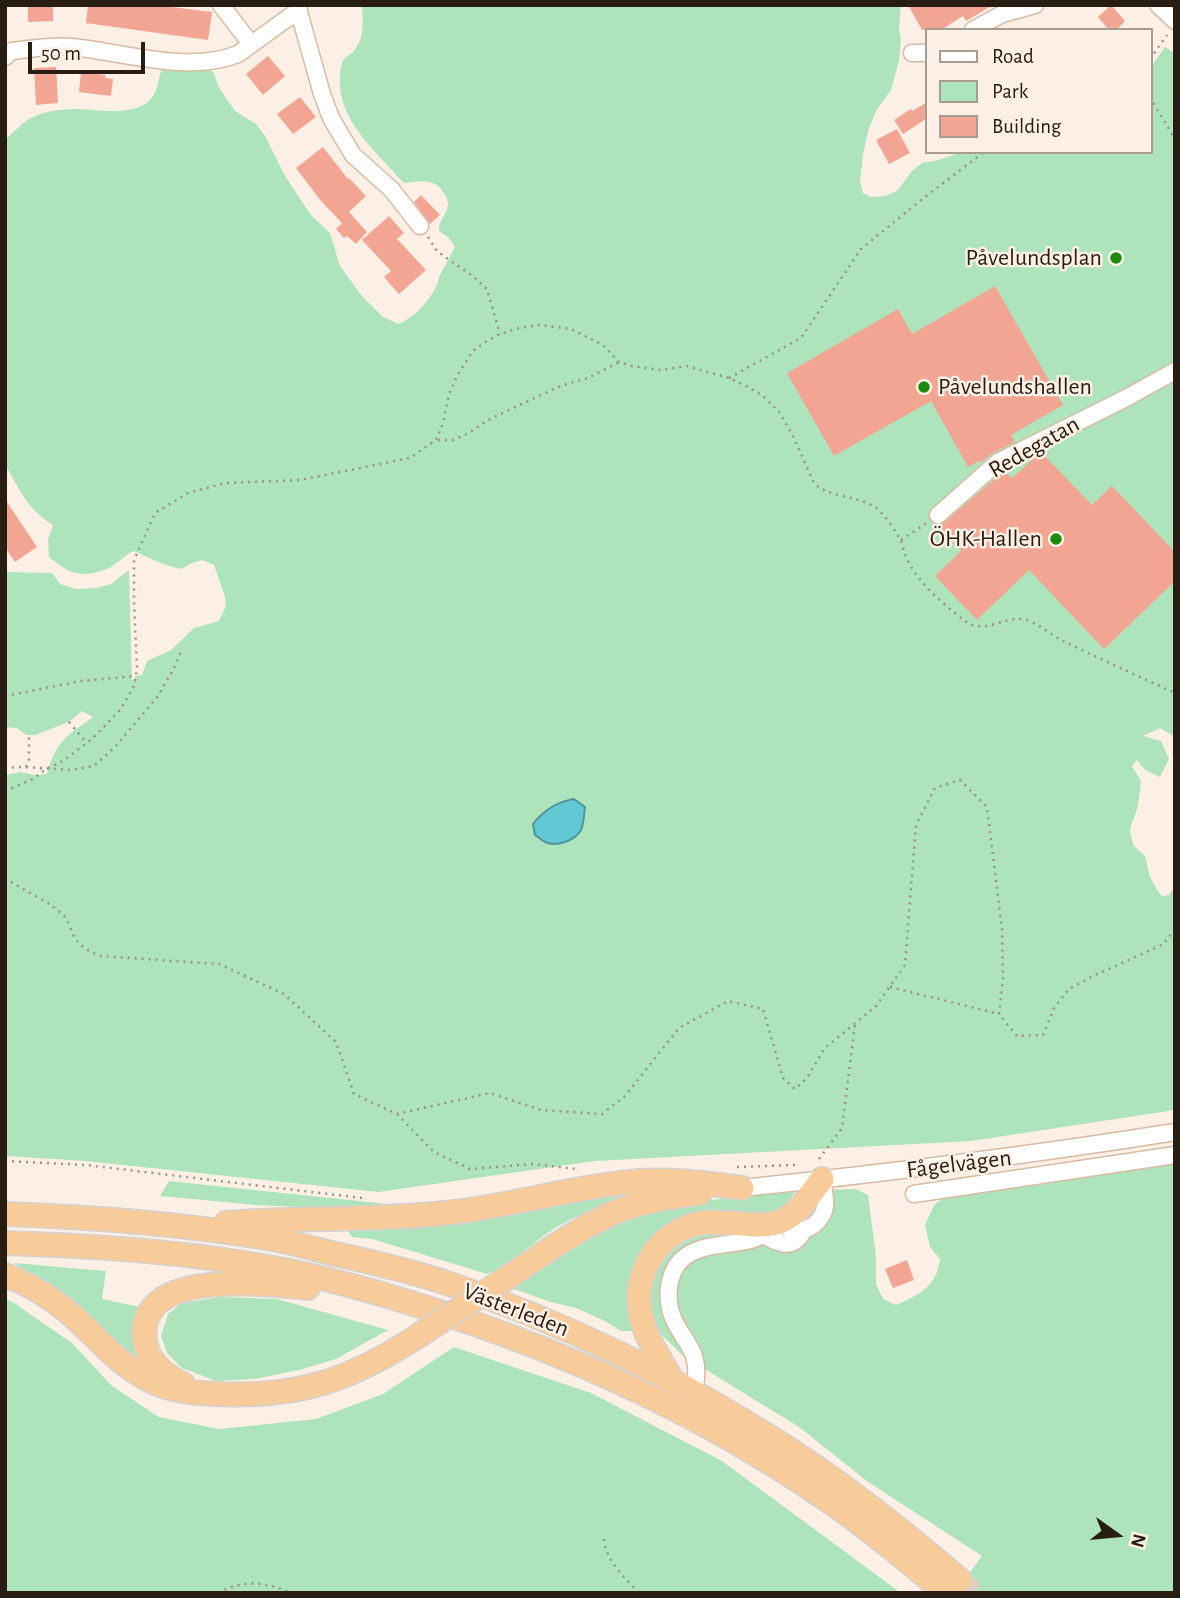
<!DOCTYPE html>
<html>
<head>
<meta charset="utf-8">
<style>
	body { margin:0 }
	#map { position:relative; width:1180px; height:1598px; overflow:hidden; background:#fcf0e6; font-family:"Alegreya Sans",sans-serif }
	canvas { display:block }
	.frame { position:absolute; inset:0; border:7px solid #271d13; pointer-events:none }
	.legend { position:absolute; left:925px; top:28px; width:228px; height:126px; box-sizing:border-box; background:#fcf0e6; border:2px solid #a79c92; margin:0; padding:9px 12px; list-style:none; font-size:21px; color:#271d13 }
	.legend li { display:flex; align-items:center; gap:14px; height:35px }
	.legend b { width:35px; border:2px solid #a79c92 }
	.north { position:absolute; left:1082px; top:1500px; width:70px; height:70px; -webkit-text-stroke:5px #fcf0e6; paint-order:stroke; rotate:105deg; font-size:19px; font-weight:700; line-height:28px; text-align:center; color:#271d13 }
	.north::after { content:''; display:block; margin:auto; width:24px; height:32px; background:#271d13; clip-path:polygon(50% 0,100% 100%,50% 72%,0 100%) }
	.scale { position:absolute; left:28px; top:42px; width:117px; height:32px; box-sizing:border-box; border:4px solid #271d13; border-top:0; padding-left:9px; font-size:21px; line-height:24px; white-space:nowrap; color:#271d13; -webkit-text-stroke:5px #fcf0e6; paint-order:stroke }
</style>
</head>
<body>
<div id="map">
<canvas width="1180" height="1598"></canvas>
<div class="frame"></div>
<ul class="legend">
<li><b style="height:9px;background:#fff"></b>Road</li>
<li><b style="height:19px;background:#aee4bc"></b>Park</li>
<li><b style="height:19px;background:#f2a592"></b>Building</li>
</ul>
<div class="north">N</div>
<div class="scale">50 m</div>
</div>
<script>
const ctx = document.querySelector('canvas').getContext('2d');
ctx.lineJoin = 'round';
function paint(path, color) { ctx.fillStyle = color; ctx.fill(path, 'evenodd'); }
function trace(path, color, width, dash) { ctx.strokeStyle = color; ctx.lineWidth = width; ctx.lineCap = dash ? 'butt' : 'round'; ctx.setLineDash(dash || []); ctx.stroke(path); }
function write(font, color, halo, rows, align = 'center') {
  ctx.font = font + ' "Alegreya Sans",sans-serif'; ctx.lineWidth = 5; ctx.setLineDash([]); ctx.textBaseline = 'middle'; ctx.strokeStyle = halo; ctx.fillStyle = color; for (const [text, x, y, turn = 0] of rows) {
    ctx.save(); ctx.translate(x, y); ctx.rotate((+turn || 0) * Math.PI / 180); ctx.textAlign = isNaN(turn) ? turn : align; if (halo) ctx.strokeText(text, 0, 0); ctx.fillText(text, 0, 0); ctx.restore();
  }
}
paint(new Path2D(`
	M362 5H901L899 28 901 40 899 61 891 90 876 111 869 128 863 155 860 182 863 193 871 197 885 196 897 191 912 171 922 163 935 161 963 152H1150V68L1165 47 1175 54V737L1160 728 1143 736 1161 741 1169 759 1160 777 1145 770 1137 760 1132 766 1141 781 1138 806 1130 829 1133 845 1145 856 1150 877 1157 890 1162 896 1169 895 1175 887V1110L971 1141 595 1161 378 1192 85 1161 5 1156V775L21 772 35 775 47 774C56 741 66 736 93 717L82 711 69 722 35 735H26L17 728 5 727V697L8 693H5V572L52 573 60 584 77 589 96 588 111 584 129 570 132 681 136 676 142 675 147 661 171 650 194 628 219 621 226 606 225 597 214 565 202 560 192 563 181 569C164 566 149 557 133 551 126 555 122 559 115 564 109 569 101 571 94 573 74 577 64 569 49 557L48 540 53 525C28 510 19 489 5 464V140C15 131 22 122 35 116 49 110 64 109 79 109 99 110 132 116 149 101 157 94 158 81 161 71L169 66 208 68 214 73 218 86 235 111 256 124 265 136 285 176 310 214 330 233 340 266 362 296 382 316 398 324C414 318 426 304 435 289 438 284 438 278 441 273 446 264 450 256 455 247L449 238 439 231C438 220 447 215 448 205 448 199 445 194 441 189 432 178 417 182 404 183 398 178 394 172 389 167 362 138 331 107 342 63 344 57 349 56 353 52 365 39 363 21 362 5Z
	M1175 1161V1593H955L982 1556 868 1482 799 1427 682 1355 659 1332 647 1308 654 1266 684 1237 706 1231 762 1236 783 1235 800 1224 826 1190 856 1189 868 1195 876 1256V1284L883 1299 896 1305C919 1295 937 1286 940 1259L930 1247 925 1225 934 1205 948 1195 1046 1184Z
	M169 1181 416 1207 346 1209 256 1205 160 1196Z
	M795 1191C790 1201 784 1209 773 1213 757 1219 731 1211 714 1212 706 1212 696 1213 688 1215 650 1224 627 1264 629 1301 629 1311 634 1322 637 1331H621L605 1321 576 1308 550 1302 509 1287 602 1227 638 1213 701 1201Z
	M639 1192C631 1199 619 1200 609 1204 595 1209 578 1215 564 1223 537 1237 516 1262 487 1274L372 1239 352 1237 347 1230Z
	M14 1263 106 1271 102 1299 140 1307 142 1310 133 1336 139 1351 152 1372 61 1299Z
	M220 1297 277 1299 388 1330 336 1359 299 1370 255 1379 216 1381 182 1368 167 1353 161 1336 168 1314 182 1303Z
	M5 1299 14 1303 72 1343 112 1386 159 1417 219 1429 316 1419 383 1394 454 1347 591 1393 722 1461 901 1593H5Z`), '#aee4bc');
const water = new Path2D(`
	M574 799 585 807C584 814 584 823 581 830 575 841 556 847 545 842 541 840 539 837 535 835L533 824C544 810 556 802 574 799Z`);
paint(water, '#62c8d4');
trace(water, '#50959a', 2);
paint(new Path2D(`
	M28 5H53V21L28 22Z
	M88 5H156L212 12 208 40 86 23Z
	M908 5H993L966 21 963 16 941 30H922Z
	M1111 5 1125 21 1116 30H1109L1098 17Z
	M268 56 285 76 263 95 246 74Z
	M56 67 58 103 36 105 34 68Z
	M81 72 105 75V78L113 79 111 96 79 92Z
	M300 97 316 117 293 134 277 114Z
	M926 103V119L903 134 894 120 911 109 912 111Z
	M897 129 910 153 889 164 876 140Z
	M323 147 348 179 349 178 366 196 349 212 367 232 356 244 347 236 344 238 336 229 342 223 321 201 296 168Z
	M421 195 440 215 430 224 414 202Z
	M389 216 404 233 397 239 426 270 399 294 384 277 391 271 362 240Z
	M995 286 1063 405 1011 435 1015 442 993 453 980 463 979 461 968 467 931 401 834 456 787 373 898 309 912 334Z
	M1041 452 1092 505 1112 486 1175 552V581L1104 649 1029 570 977 620 935 576 961 551 939 527 1004 471 1012 478Z
	M5 499 37 547 15 562 5 547Z
	M907 1260 914 1280 893 1288 885 1269Z`), '#f2a592');
trace(new Path2D(`
	M960 1580 974 1593`), '#dcd0c6', 23, [23, 11]);
const minor = new Path2D(`
	M221 5 251 44
	M297 5 322 94 331 118 353 155 392 190 420 226
	M1158 5 1175 21
	M973 30 1002 14 1035 5
	M912 53H926
	M5 57 12 51C32 49 53 45 72 47 123 52 189 74 238 54L299 10
	M938 515 998 462 1126 398 1175 371
	M742 1188C887 1173 1031 1155 1175 1132
	M914 1194 1175 1155
	M763 1235C780 1244 793 1251 804 1230
	M694 1393C696 1380 698 1369 694 1356 689 1342 678 1331 673 1318 664 1295 668 1263 693 1252 722 1238 754 1251 777 1223 790 1230 805 1235 817 1222 821 1218 824 1213 825 1207 826 1199 823 1188 822 1179`);
const highway = new Path2D(`
	M5 1214C95 1217 184 1224 273 1239 294 1243 314 1249 335 1254 372 1262 411 1271 447 1283 565 1323 678 1378 784 1446 846 1486 904 1532 960 1580
	M226 1223C299 1217 372 1221 445 1213 507 1207 567 1188 630 1182 667 1178 704 1183 742 1188
	M5 1243C98 1246 192 1252 284 1270 341 1281 396 1298 452 1316 590 1362 724 1426 843 1511 879 1537 912 1565 946 1593
	M513 1274C549 1250 585 1223 626 1208 650 1200 675 1196 700 1193
	M5 1275C30 1284 53 1299 73 1316 94 1335 113 1358 137 1373 162 1390 188 1393 218 1394 298 1398 351 1380 418 1336
	M673 1382C662 1362 648 1342 642 1320 630 1276 657 1231 701 1223 726 1219 752 1229 776 1223 797 1217 809 1196 822 1179
	M183 1384C164 1375 148 1362 145 1341 134 1267 267 1284 308 1288`);
trace(minor, '#d7baa1', 19);
trace(highway, '#d4d2d0', 26);
trace(new Path2D(`
	M1150 59 1167 35
	M1150 97 1175 139
	M428 237 437 251 445 257 473 276 487 289 500 334
	M729 378 801 338 861 249 921 200 984 152
	M438 440H453L467 434 490 419 541 395 563 385 588 378 619 362
	M901 540 927 523
	M5 696 81 681 136 676
	M69 722 87 743
	M26 767 29 759V735
	M5 768 23 767 71 770 94 766 115 747 158 696 174 668 182 650
	M5 791 33 779 46 769 63 761 92 739 121 709 134 686 137 668 134 602V560L155 513 188 493 225 483 300 480 410 458 436 440 443 423 449 394 458 374 473 351 485 342 500 334 519 328 540 325 571 329 603 345 619 362 632 366 661 370 687 366 729 378 748 387 763 396 780 413 794 438 814 483C828 498 860 495 877 509 886 516 894 529 900 539 903 545 904 553 907 559 919 584 943 604 965 621 985 636 1005 614 1026 620 1040 624 1051 635 1063 641 1100 659 1138 676 1175 693
	M5 878C22 890 53 903 65 917 68 921 70 928 72 932 77 945 88 951 100 956L219 964 284 994 336 1042 354 1094 397 1114 490 1093 541 1110 602 1114 625 1096 679 1028 728 1001 763 1009 783 1078 795 1089 807 1078 825 1048 876 1006 905 965 916 825 935 788 960 780 987 807 1002 929 1003 979 999 1014 1017 1036 1043 1035 1054 1008 1069 989 1095 975 1162 945 1175 930
	M890 987 999 1014
	M397 1114 434 1152 470 1169 533 1164 576 1169
	M819 1159 842 1128 855 1024
	M5 1161 86 1165 362 1198
	M737 1167 797 1165
	M604 1539C605 1560 625 1578 639 1593
	M218 1593C245 1579 265 1582 292 1593`), '#9c9187', 2.5, [2, 5]);
trace(minor, '#fff', 16);
trace(highway, '#f8cb9b', 23);
const highwayBridge = new Path2D(`
	M418 1336 513 1274`);
trace(highwayBridge, '#d4d2d0', 26, []);
trace(highwayBridge, '#f8cb9b', 23);
for (const [x, y, r, color] of [
	[1116,258,7,"#1b8b0c"],
	[924,387,7,"#1b8b0c"],
	[1056,539,7,"#1b8b0c"]
]) { const dot = new Path2D(); dot.arc(x, y, r, 0, 2 * Math.PI); ctx.fillStyle = color; ctx.fill(dot); trace(dot, '#fcf0e6', 2.5); }
write('24px', '#271d13', '#fcf0e6', [
	["Påvelundsplan",1102,258],
	["Påvelundshallen",938,387,"left"],
	["ÖHK-Hallen",1042,539]
], 'right');
write('24px', '#271d13', '#fcf0e6', [
	["Redegatan",1034,447,-30],
	["Fågelvägen",959,1164,-7],
	["Västerleden",516,1310,21]
]);
</script>
</body>
</html>
